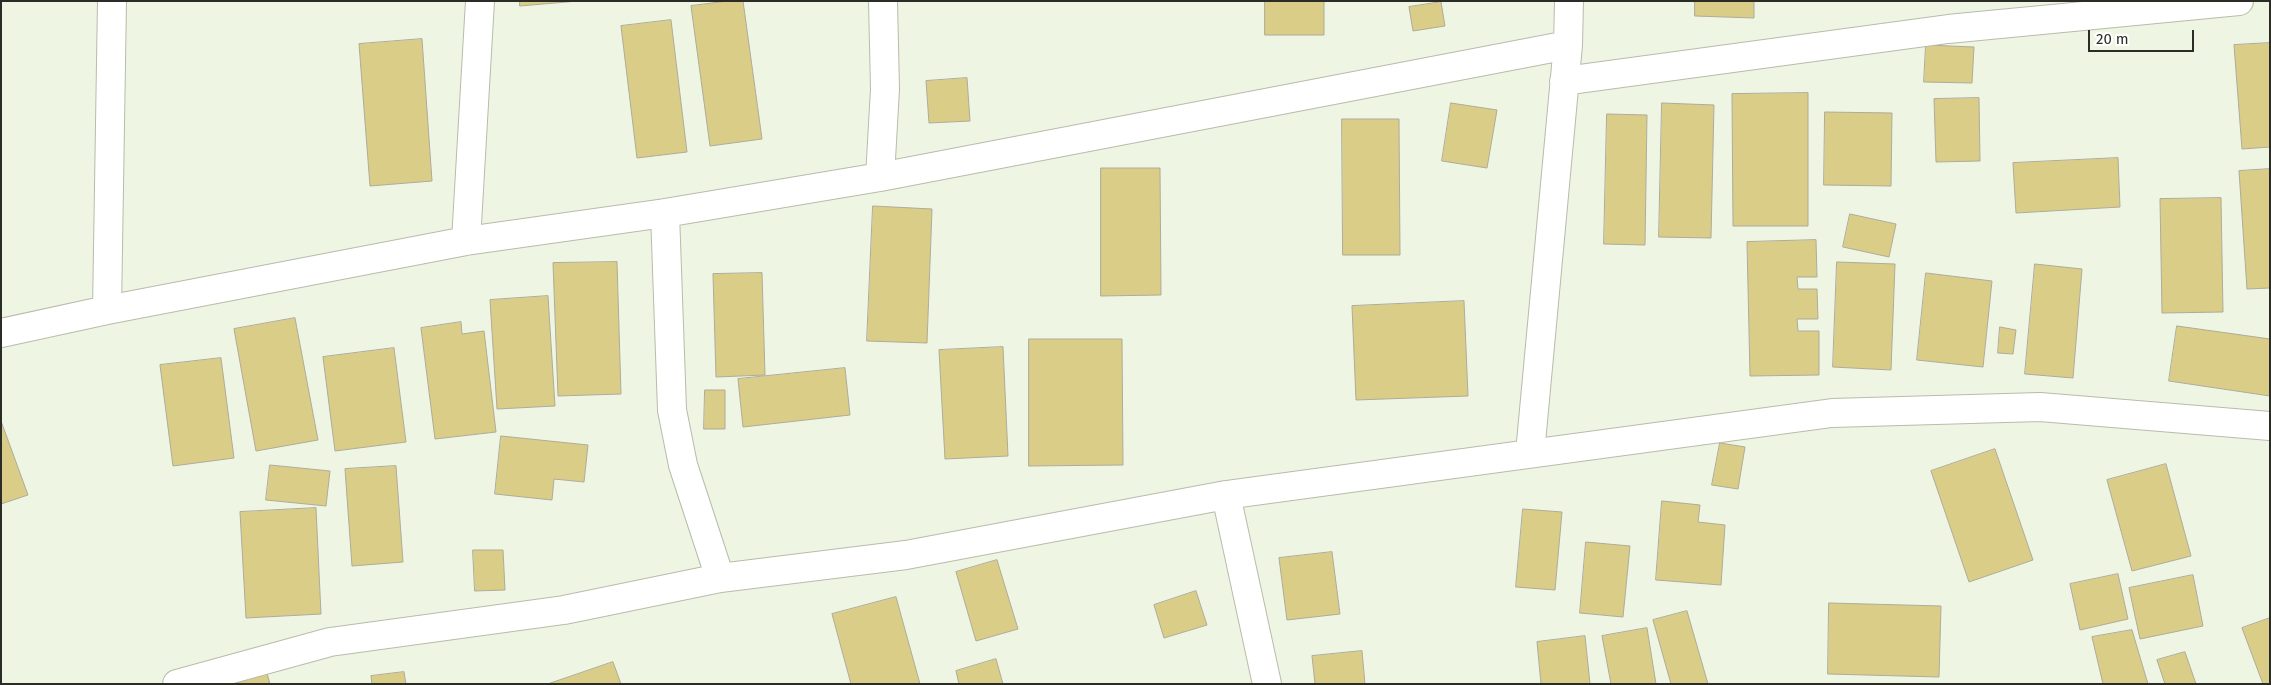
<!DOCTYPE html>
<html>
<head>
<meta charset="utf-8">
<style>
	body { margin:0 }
	#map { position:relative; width:2271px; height:685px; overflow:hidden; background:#eff5e3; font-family:"Fira Sans",sans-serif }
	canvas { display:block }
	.frame { position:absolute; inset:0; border:2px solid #2a2c25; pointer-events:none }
	.scale { position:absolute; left:2088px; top:30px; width:106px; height:22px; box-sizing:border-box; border:2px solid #2a2c25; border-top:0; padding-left:6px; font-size:15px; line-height:18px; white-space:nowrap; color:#2a2c25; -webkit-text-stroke:4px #fff; paint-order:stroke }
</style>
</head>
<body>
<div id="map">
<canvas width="2271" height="685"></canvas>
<div class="frame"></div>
<div class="scale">20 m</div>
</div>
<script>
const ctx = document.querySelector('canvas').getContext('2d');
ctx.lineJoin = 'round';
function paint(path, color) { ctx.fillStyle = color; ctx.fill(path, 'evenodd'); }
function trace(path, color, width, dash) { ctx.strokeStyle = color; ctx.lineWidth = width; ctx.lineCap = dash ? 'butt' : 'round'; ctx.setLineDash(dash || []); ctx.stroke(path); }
const building = new Path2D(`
	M520 1H578L520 6Z
	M728 1H743L762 139 710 146 691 6Z
	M1265 1H1324V35H1265Z
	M1695 1H1754V18L1695 16Z
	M1441 2 1445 26 1413 31 1409 7Z
	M671 20 687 152 637 158 621 26Z
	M422 39 432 181 370 186 359 44Z
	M2270 43V147L2242 149 2234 45Z
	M1926 45 1974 47 1972 83 1924 82Z
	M967 78 970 121 929 123 926 81Z
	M1808 93V226H1733L1732 94Z
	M1979 98 1980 161 1936 162 1934 99Z
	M1451 103 1497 110 1487 168 1442 161Z
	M1662 103 1714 105 1711 238 1659 237Z
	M1825 112 1892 113 1891 186 1824 185Z
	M1607 114 1647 115 1645 245 1604 244Z
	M1342 119H1399L1400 255H1343Z
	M2118 158 2120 207 2016 213 2013 163Z
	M1101 168H1160L1161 295 1101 296Z
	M2270 169V288L2247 289 2239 171Z
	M2221 198 2223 312 2162 313 2160 199Z
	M873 206 932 209 927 343 867 341Z
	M1850 214 1896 224 1889 257 1843 247Z
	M1816 240 1817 277H1797L1798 289H1817L1818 319H1797L1798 331H1819V375L1750 376 1747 242Z
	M617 262 621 394 558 396 553 263Z
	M1837 262 1895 264 1891 370 1833 367Z
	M2035 264 2082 269 2073 378 2025 374Z
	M762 273 765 375 716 377 713 274Z
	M1926 273 1992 281 1983 367 1917 360Z
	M548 296 555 406 497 409 490 300Z
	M1464 301 1468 396 1356 400 1352 306Z
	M295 318 318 440 256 451 234 329Z
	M461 322 462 334 484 331 496 432 435 439 421 328Z
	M2177 326 2270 339V396L2169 381Z
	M2000 327 2016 330 2013 354 1998 353Z
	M1029 339H1122L1123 465 1029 466Z
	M1003 347 1008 456 945 459 939 350Z
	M394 348 406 442 335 451 323 357Z
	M221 358 234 458 173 466 160 365Z
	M845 368 850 415 743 427 738 379Z
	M705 390H725V429H704Z
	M1 421 28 495 1 504Z
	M501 436 588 445 584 482 554 479 552 500 495 494Z
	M1720 443 1745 447 1738 489 1712 485Z
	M1995 449 2033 560 1969 582 1931 471Z
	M2166 464 2191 556 2132 571 2107 480Z
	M270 465 330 471 326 506 266 500Z
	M396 466 403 562 352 566 345 469Z
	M1662 501 1700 505 1698 522 1725 525 1721 585 1656 580Z
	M316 508 321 614 246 618 240 512Z
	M1523 509 1562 512 1555 590 1516 587Z
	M1586 542 1630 546 1623 617 1580 613Z
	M473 550H503L505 590 475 591Z
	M1332 552 1340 614 1287 620 1279 558Z
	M997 560 1018 629 976 641 956 572Z
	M2118 574 2128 619 2080 630 2070 584Z
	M2193 575 2203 626 2140 639 2129 588Z
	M1196 591 1207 625 1164 638 1154 605Z
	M896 597 920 684H851L832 614Z
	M1829 603 1941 606 1939 677 1828 674Z
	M1687 611 1708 684H1671L1653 620Z
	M2270 618V684H2263L2242 628Z
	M1647 628 1656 684H1611L1602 636Z
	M2132 630 2148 684H2103L2092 637Z
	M1585 636 1590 684H1541L1537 642Z
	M1362 651 1365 684H1315L1312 656Z
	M2185 652 2196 684H2165L2157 660Z
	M996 659 1003 684H959L956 671Z
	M613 662 621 684H548Z
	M404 672 406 684H372L371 676Z
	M267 673 270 684H237V681Z`);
paint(building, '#dacd87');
trace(building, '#aeab9a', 1);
const minor = new Path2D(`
	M1564 81 1948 29 2239 1
	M880 177 885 89 883 1
	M665 213 672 410 683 465 720 578
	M466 241 480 1
	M107 310 112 1
	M1 333 107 310 466 241 665 213 880 177 1568 45
	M1530 453 1568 45 1569 1
	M1226 495 1267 684
	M177 684 330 642 564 610 720 578 906 555 1226 495 1832 413 2040 407 2270 426`);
trace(minor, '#b7bcab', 30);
trace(minor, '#fff', 28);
</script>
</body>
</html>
